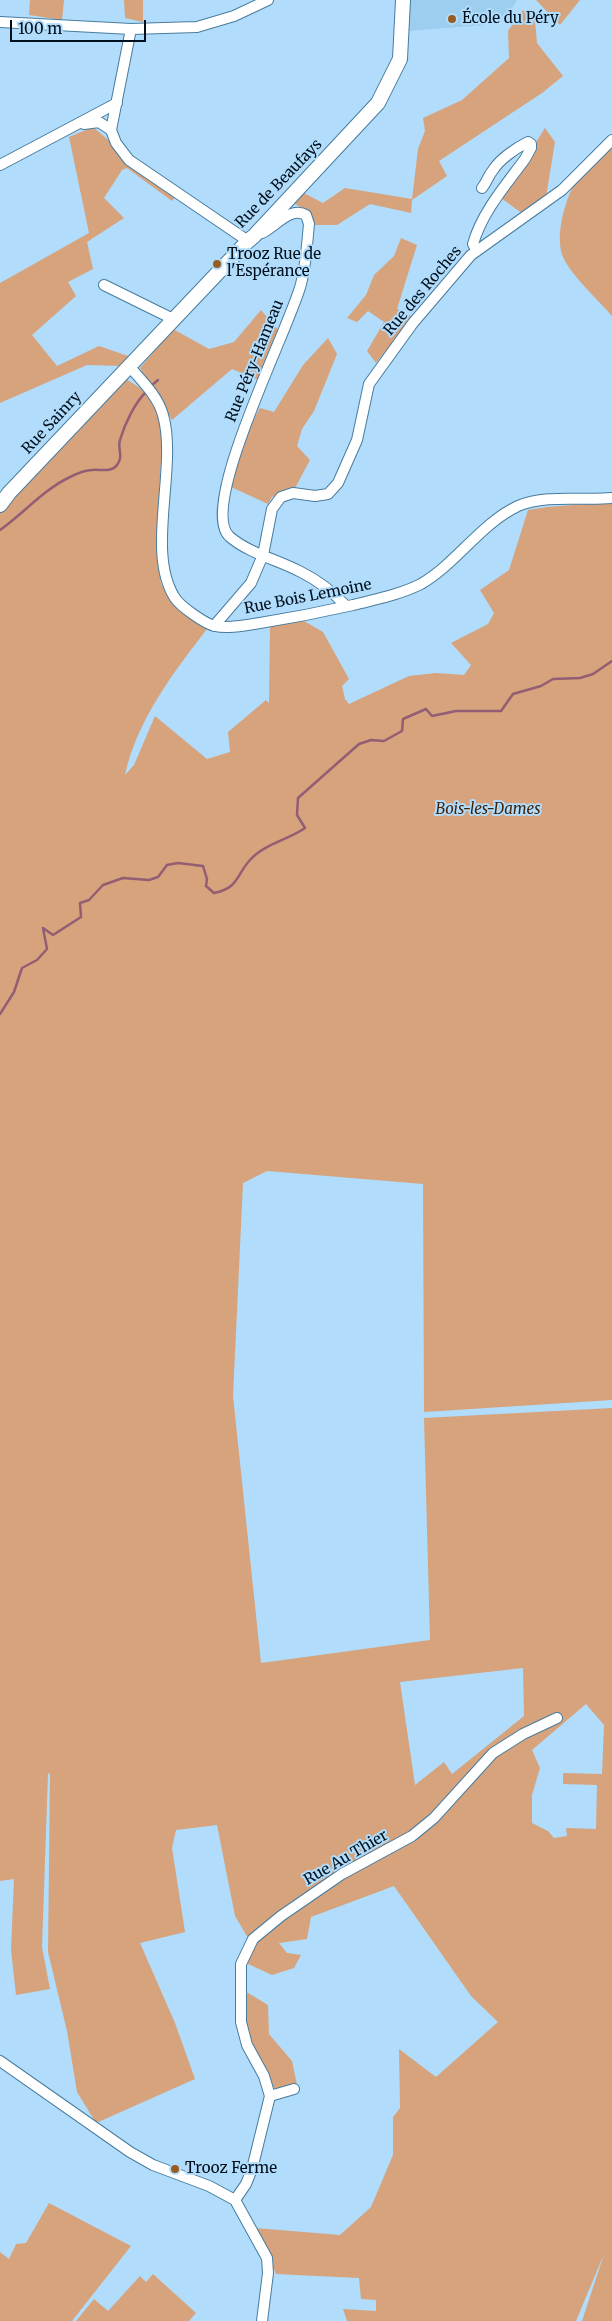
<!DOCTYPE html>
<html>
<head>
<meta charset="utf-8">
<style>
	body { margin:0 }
	#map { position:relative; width:612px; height:2321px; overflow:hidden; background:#b1dcfb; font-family:Merriweather,serif }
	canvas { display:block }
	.scale { position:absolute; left:10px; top:20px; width:136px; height:22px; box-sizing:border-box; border:2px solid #00101d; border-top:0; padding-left:6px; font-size:15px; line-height:18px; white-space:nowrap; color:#00101d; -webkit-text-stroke:4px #b1dcfb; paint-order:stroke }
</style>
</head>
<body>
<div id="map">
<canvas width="612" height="2321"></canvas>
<div class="scale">100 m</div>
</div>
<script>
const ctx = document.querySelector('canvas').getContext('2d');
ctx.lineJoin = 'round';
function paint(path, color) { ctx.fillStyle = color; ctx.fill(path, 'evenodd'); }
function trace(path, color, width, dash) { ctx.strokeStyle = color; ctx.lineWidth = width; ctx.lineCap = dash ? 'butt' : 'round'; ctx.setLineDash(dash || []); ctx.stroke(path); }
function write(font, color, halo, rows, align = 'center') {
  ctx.font = font + ' Merriweather,serif'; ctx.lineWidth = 4; ctx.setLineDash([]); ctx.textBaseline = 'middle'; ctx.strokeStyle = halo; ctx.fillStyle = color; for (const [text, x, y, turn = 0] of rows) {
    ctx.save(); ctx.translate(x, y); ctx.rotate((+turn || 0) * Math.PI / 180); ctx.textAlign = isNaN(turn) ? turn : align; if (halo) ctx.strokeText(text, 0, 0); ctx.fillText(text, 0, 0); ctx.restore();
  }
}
paint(new Path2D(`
	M408 0H517L509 13 483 25 409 31Z`), '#9dcdef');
paint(new Path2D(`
	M30 0H64L62 20 29 15Z
	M124 0H143V22L125 18Z
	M536 0H580L560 25Z
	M523 10 535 21 537 43 563 76 542 93 439 161 447 176 412 200 411 213 370 204 337 225H314L308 211 293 203 302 192 323 203 345 188 412 199 418 149 425 131 423 118 462 100 509 58 508 31Z
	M93 127 175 197 172 201 127 168 122 170 104 198 124 218 87 242 93 269 68 282 76 296 32 335 57 366 99 346 131 357 122 366 87 365 0 403V283L89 233 69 137Z
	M545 128 555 142 546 197 523 214 501 198Z
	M612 144V316C599 301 570 274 563 257 554 235 566 195 579 176 587 164 602 154 612 144Z
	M401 238 417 245 397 309 413 317 376 363 367 351 384 322 368 311 357 322 347 318 366 295 374 275 394 256Z
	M261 310 279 331 258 380 232 369 172 420 140 368 173 329 209 349 234 342Z
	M328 338 337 354 314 411 302 429 297 446 310 460 294 490 272 497 268 504 231 487 247 431 260 408 274 412 303 365Z
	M126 379 140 388 155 404 163 429 156 542 161 584 176 607 207 629C173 673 137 720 125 775L134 765 155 716 207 759 230 752 228 732 266 700 269 703 270 626 304 621 323 632 349 679 342 686 345 699 349 704 409 676 436 673 464 675 471 665 451 643 488 624 494 613 480 590 509 570 528 510 547 507 612 502V1400L424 1412 423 1184 267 1171 243 1183 233 1396 261 1663 430 1640 424 1418 612 1408V2321H582L604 2254 576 2321H347L343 2309 376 2311V2300L361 2299 359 2278 276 2274 255 2228 340 2235 371 2207 393 2155V2117L400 2108 399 2049 436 2077 498 2022 471 1996 394 1886 311 1917 307 1939 279 1943 287 1953 301 1955 294 1968 272 1975 246 1963 248 1938 235 1916 217 1825 176 1830 172 1848 185 1932 140 1943 175 2023 195 2079 96 2123 77 2092 67 2031 48 1952 50 1773 48 1774 42 1947 50 1989 16 1995 11 1950 14 1879 0 1881V513L11 497ZM523 1668 524 1716 452 1774 444 1762 415 1785 400 1682ZM586 1704 604 1725 602 1774 563 1773V1784L597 1785 596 1829 566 1828 567 1836 554 1838 548 1831 532 1823V1795L540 1768 532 1750Z
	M243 1990 268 2005 269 2034 292 2061 297 2085 293 2084 277 2091 250 2059 242 2030Z
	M49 2203 131 2246 72 2321H0V2252L9 2259 16 2244 26 2243Z
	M153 2274 196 2313 189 2321H76L94 2299 108 2311 140 2276 146 2282Z`), '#d6a37c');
trace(new Path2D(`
	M151 386 158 380
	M0 530C24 513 43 490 70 477 76 474 85 470 92 470 100 469 111 473 117 465 124 456 117 449 120 440 125 423 135 402 148 390
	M0 1014 14 992 22 968 37 960 47 949 43 928 53 935 81 917 80 903 89 900 103 885 123 878 149 880 158 877 167 865 178 863 203 866 207 879 206 886 214 893C239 888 236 875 250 860 264 844 288 840 305 828L297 815 298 798 359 744 371 740 384 741 402 731 403 719 426 709 432 716 456 711H501L513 694 541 686 553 679 580 678 593 674 612 661`), '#935e74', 2.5);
const street = new Path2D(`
	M0 22 131 29 197 27 234 16 268 0
	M131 29 111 130 116 143 129 160 248 241
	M84 124 99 122 111 130
	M0 165 117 103
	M262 233C276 226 291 206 306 215L309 224C307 244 306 265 301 284 291 325 196 509 230 537 250 554 279 560 301 572 319 581 333 592 346 606
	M477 251 473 244C482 212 506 185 525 159L531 148V144L528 142C516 148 500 159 493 170 488 176 487 182 482 188
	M104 285 173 319
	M129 366C141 380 158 396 163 415 178 468 145 552 175 598 180 606 205 624 215 626 228 629 246 625 260 623 291 618 322 612 353 605 376 599 399 595 421 584 457 563 480 524 518 506 547 494 582 501 612 498
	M214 626 251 583 263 555 272 509 281 497 293 493 315 496 328 494 338 483 357 440 369 384 413 323 471 255 562 190 612 140
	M0 2061 130 2152 153 2165 209 2186 235 2200 267 2258 268 2273 262 2321
	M270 2096 294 2089
	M235 2200 246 2184 252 2169 270 2096 264 2076 247 2045 241 2022V1964L253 1939 281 1916 342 1874 412 1836 434 1818 493 1753 523 1734 557 1718`);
const secondary = new Path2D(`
	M0 505 9 493 248 241 254 236 378 103 400 59 403 0`);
trace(street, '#487c9e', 12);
trace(secondary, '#487c9e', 16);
trace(street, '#fff', 10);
trace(secondary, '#fff', 14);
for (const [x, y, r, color] of [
	[452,19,5,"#995b21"],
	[217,264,5,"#995b21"],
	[175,2169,5,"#995b21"]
]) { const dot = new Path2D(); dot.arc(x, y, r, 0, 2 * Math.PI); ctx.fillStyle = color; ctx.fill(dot); trace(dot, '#b1dcfb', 2); }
write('15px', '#00101d', '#b1dcfb', [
	["École du Péry",462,19],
	["Trooz Rue de",227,255],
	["l'Espérance",227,272],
	["Trooz Ferme",185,2169]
], 'left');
write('15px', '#00101d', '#b1dcfb', [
	["Rue de Beaufays",279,184,-46],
	["Rue des Roches",423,291,-50],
	["Rue Péry-Hameau",255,361,-68],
	["Rue Sainry",52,423,-47],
	["Rue Bois Lemoine",308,597,-11],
	["Rue Au Thier",346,1858,-30]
]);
write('italic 15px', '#3d2209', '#b1dcfb', [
	["Bois-les-Dames",488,810]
]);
</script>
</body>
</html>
